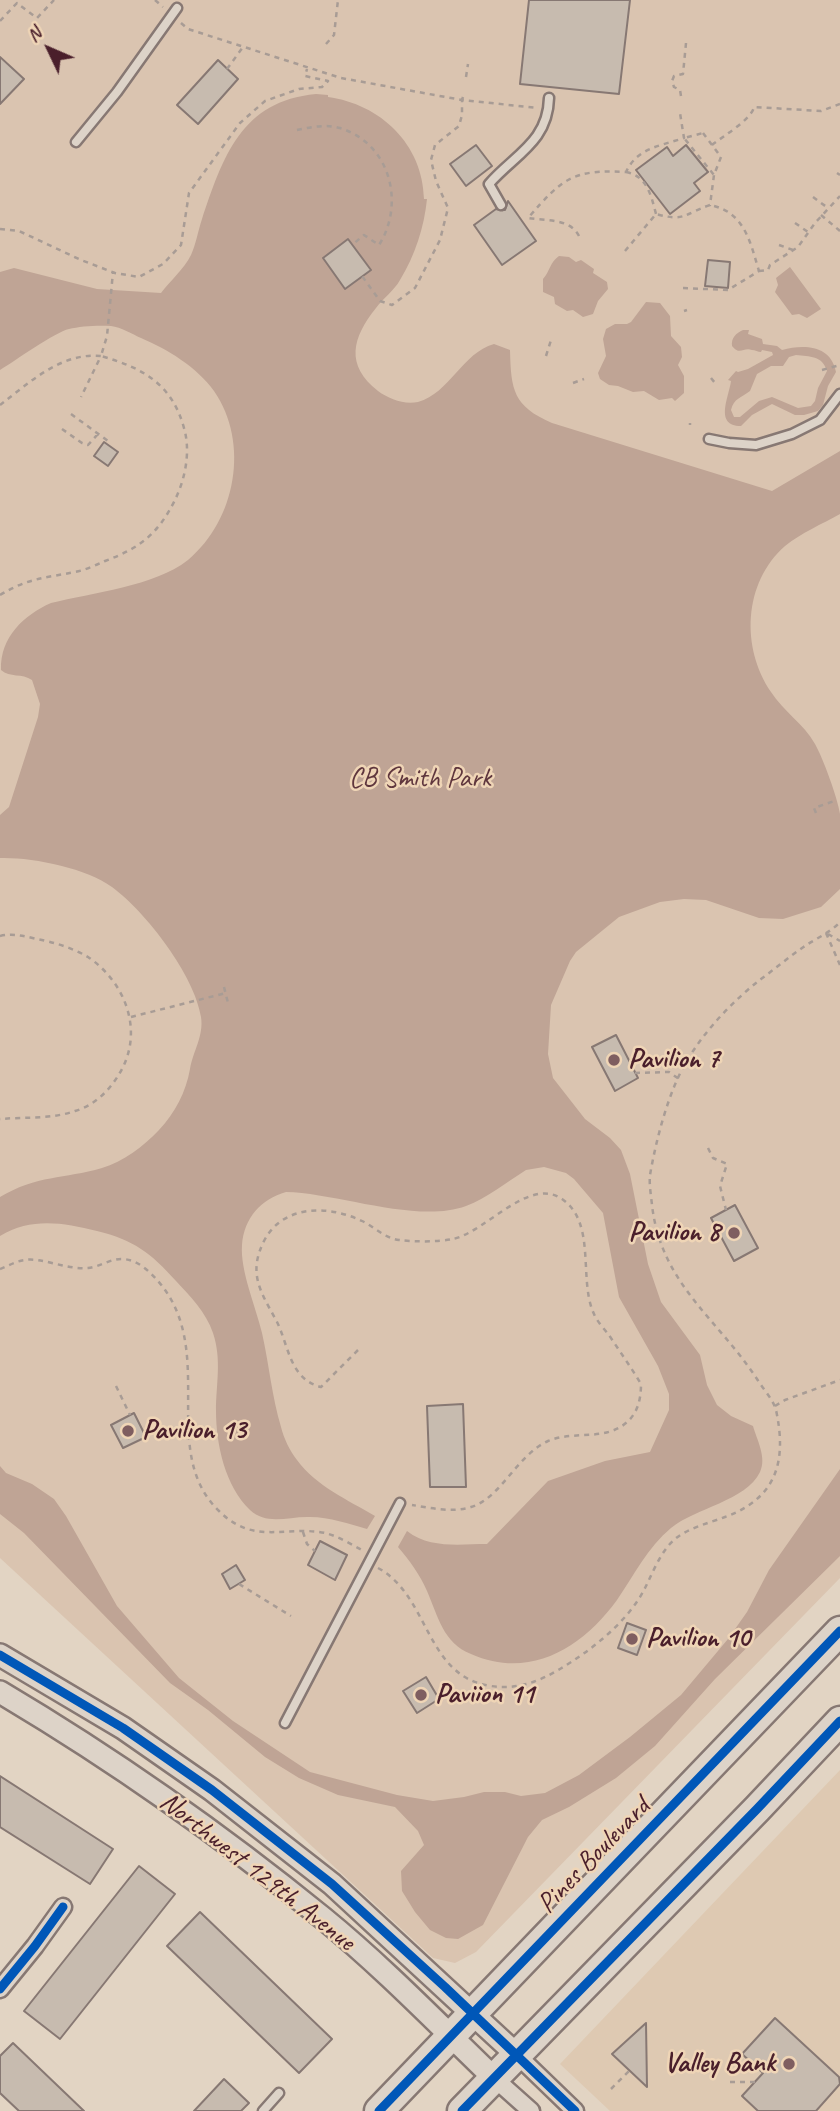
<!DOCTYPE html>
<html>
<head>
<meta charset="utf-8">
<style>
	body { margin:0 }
	#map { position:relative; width:840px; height:2111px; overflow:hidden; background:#e2d4c3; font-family:Caveat,sans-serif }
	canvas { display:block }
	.north { position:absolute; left:14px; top:14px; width:70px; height:70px; -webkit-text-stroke:5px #efd5b6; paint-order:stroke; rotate:314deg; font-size:19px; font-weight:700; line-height:28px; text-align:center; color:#4a1f2b }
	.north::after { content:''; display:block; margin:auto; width:24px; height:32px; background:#4a1f2b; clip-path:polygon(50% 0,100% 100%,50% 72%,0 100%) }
</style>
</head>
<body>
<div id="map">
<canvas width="840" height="2111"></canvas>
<div class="north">N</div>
</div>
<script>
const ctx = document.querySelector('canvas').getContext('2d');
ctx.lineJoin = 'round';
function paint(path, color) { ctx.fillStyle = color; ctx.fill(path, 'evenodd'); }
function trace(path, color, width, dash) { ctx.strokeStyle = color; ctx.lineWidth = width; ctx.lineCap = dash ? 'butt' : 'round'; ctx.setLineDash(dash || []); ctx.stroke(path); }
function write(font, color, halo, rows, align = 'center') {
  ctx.font = font + ' Caveat,sans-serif'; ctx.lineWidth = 5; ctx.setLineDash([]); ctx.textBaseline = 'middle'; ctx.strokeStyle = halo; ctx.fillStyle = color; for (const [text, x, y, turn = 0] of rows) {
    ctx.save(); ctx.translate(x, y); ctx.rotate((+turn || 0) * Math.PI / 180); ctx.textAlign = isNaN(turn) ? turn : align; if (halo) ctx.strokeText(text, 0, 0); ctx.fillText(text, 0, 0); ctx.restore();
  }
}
paint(new Path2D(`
	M840 1770V2111H610L560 2064Z`), '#dec9b2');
paint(new Path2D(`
	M0 0H840V1578L476 1952 455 1963 433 1958 0 1558Z`), '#dac4b0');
paint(new Path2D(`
	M316 94 328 95V97C380 104 423 144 424 199H427C424 228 415 255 400 280 394 291 383 298 376 308 352 338 345 365 378 391 389 399 404 405 418 402 450 393 462 353 494 344L510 350C511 390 513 406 552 423L772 491 840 451V514C822 524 801 533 785 546 743 583 741 648 771 692 783 711 804 724 815 744 823 758 838 799 840 814 840 838 840 865 840 889L821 907 783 919 759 918 706 900 684 899 660 902 619 917 576 952 570 961 551 1005 548 1054 553 1078 585 1119 610 1138 621 1150 630 1174 648 1264 661 1302 700 1355 707 1385 717 1405 731 1416 753 1426C757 1440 767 1458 760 1472 746 1501 695 1508 671 1528 648 1547 634 1575 617 1600 582 1648 530 1680 471 1654 443 1643 438 1616 427 1591 420 1575 410 1561 398 1547L407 1531C430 1549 460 1544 487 1544L548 1481 605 1461 650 1452 669 1410V1394L658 1366 619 1297 603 1213 574 1179 566 1173 544 1167 526 1170C507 1182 487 1198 466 1206 417 1224 338 1193 286 1192 261 1199 244 1218 242 1245 240 1271 256 1307 262 1333 269 1364 272 1397 281 1427 284 1439 290 1451 297 1460 316 1486 348 1500 375 1516L367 1529C349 1524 330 1517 310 1517 289 1516 267 1526 250 1510 225 1486 216 1444 216 1411 216 1384 222 1360 213 1333 206 1312 190 1296 176 1281 151 1253 134 1240 97 1231 63 1223 32 1217 0 1236V1197C37 1175 64 1179 102 1168 123 1162 144 1146 159 1130 175 1113 186 1092 190 1069 193 1051 204 1036 201 1017 195 976 146 912 112 887 86 868 32 857 0 858V815L9 807 38 717 40 704 32 680C22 673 10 678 1 670 0 637 24 615 51 603 92 593 155 586 188 560 236 520 250 443 214 391 197 367 167 349 141 338 132 334 121 327 111 326 99 325 80 326 69 329 55 332 15 361 0 370V272L14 268 97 289 161 293C170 281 184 269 191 255 196 244 198 231 202 219 223 157 241 101 316 94Z
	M559 256 569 257 576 262 581 260 594 269 593 273 607 282 608 289 598 301 593 314 583 317 573 310 567 311 555 304 554 297 543 292V279C550 271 550 262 559 256Z
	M790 267 821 309 807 318 799 314 792 315 775 292 778 285 776 278Z
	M646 302 660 303 670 316 671 336 681 347 682 357 678 365 684 376V393L675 401 672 398 659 400 644 391 633 392 618 386 609 385 600 379 598 373 606 356 603 339 606 329 615 324H627L631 322Z
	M743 330H749L748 334 762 339 763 344 777 346 782 350C804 344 831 345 836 372L828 386 823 405 818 411 804 415H795L772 404 752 415 741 426C714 426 729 397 731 381L728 380 736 371 738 372 748 369 773 355 772 352 762 350 761 352C758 352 755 350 752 350 743 347 740 356 732 346 731 338 736 333 743 330ZM796 355C810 357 822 355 827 371L818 388 815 401 811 406 798 408 772 397 759 401 740 417H734L731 410C734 398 741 398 750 391L757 374 771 366H783L789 357Z
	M0 1466 6 1473 32 1484 54 1499 66 1516 117 1606 179 1678 233 1721 310 1772 397 1795 433 1801 464 1797 484 1792H505L521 1796 545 1793 579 1775 630 1737 681 1695 728 1639 747 1612 769 1570 840 1469V1556L715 1679 655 1746 616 1778 569 1807 542 1820 528 1837 483 1925 458 1939 446 1938 430 1930 415 1912 402 1891 401 1871 424 1845 418 1831 395 1807 338 1795 299 1778 265 1757 208 1710 170 1683 24 1533 0 1514Z`), '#bfa495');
const building = new Path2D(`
	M529 0H630L619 94 520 84Z
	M0 57 24 79 0 104Z
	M218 60 238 79 198 124 177 105Z
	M476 145 492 166 466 186 450 164Z
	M686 145 708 172 694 183 700 191 670 214 636 170 667 147 673 156Z
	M508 201 536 241 502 265 474 225 496 209 505 210Z
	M348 239 371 270 345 289 323 258Z
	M708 260 730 262 728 288 705 286Z
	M104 442 118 452 108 466 94 456Z
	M616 1035 638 1078 615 1091 592 1047Z
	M735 1205 758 1248 734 1261 711 1218Z
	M463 1404 466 1487H430L427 1406Z
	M134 1413 146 1437 123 1448 111 1425Z
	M320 1541 347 1555 335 1580 308 1565Z
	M236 1565 245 1580 230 1589 222 1574Z
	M627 1623 646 1630 637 1655 618 1648Z
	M426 1677 439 1699 417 1713 403 1691Z
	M0 1776 113 1849 90 1884 0 1827Z
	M139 1866 175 1894 60 2039 24 2011Z
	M200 1912 332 2039 299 2073 167 1946Z
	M775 2018 839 2077 840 2084 816 2111H758L742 2096 763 2073 742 2054Z
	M646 2023 647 2087 612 2054Z
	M13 2043 84 2111H19L0 2093V2056Z
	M224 2079 249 2103 241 2111H194Z`);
paint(building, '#c7bbaf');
trace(building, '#877873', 2);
const service = new Path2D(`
	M76 142 117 92 177 8
	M501 205 489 184C514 155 548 142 549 98
	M709 439 729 443 756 445 792 434 820 420 840 394
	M285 1723 400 1503
	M263 2111 279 2093`);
const minor = new Path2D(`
	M0 1989 35 1946 63 1907
	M517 2055 575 2111
	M494 2078 531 2111`);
const tertiary = new Path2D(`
	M0 1655 123 1728 212 1790 332 1884 517 2055
	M0 1692C113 1759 221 1835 323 1918 383 1967 438 2024 494 2078`);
const trunk = new Path2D(`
	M379 2111 840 1631
	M462 2111 757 1809 840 1721`);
trace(service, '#877873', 13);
trace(minor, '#877873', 21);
trace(tertiary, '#877873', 26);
trace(trunk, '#877873', 33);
trace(new Path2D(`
	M155 0 163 7
	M0 21 17 3 37 18 54 0
	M181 23 188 29 341 78 462 100V115L459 126 435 145 431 160 436 181 448 208 440 240 415 288 392 305 380 301 362 276
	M326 44 334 35 338 0
	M227 69 243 47
	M466 77 468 64
	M681 96 680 90 674 87 672 81 674 76 683 74 686 43
	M463 97 462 100 538 108
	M297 130C311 127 326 124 340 128 391 144 405 204 379 245L364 235 352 245
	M703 133 721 157 714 175 684 138Z
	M712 145C723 136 751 120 754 107L821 111 840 104
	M626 172C647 176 651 195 656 214
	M837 173 840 175
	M813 197 828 208
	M821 215 840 231
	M795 223 808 232
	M0 229 19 231 81 260 115 273 139 277 163 264 181 245 189 193 240 123 265 101 299 89 322 87 328 81 305 76 307 69
	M579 236C570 218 546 221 528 218 562 179 572 169 626 172 637 148 660 146 684 138L680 113
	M779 245 793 250
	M625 251 656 214C685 222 684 214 710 205L714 175
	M759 271 768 270 770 265 798 247 815 223 840 196
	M683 288 728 290 759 271C750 242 745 212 710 205
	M684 311 687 310
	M546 356 552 337
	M822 370 840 365
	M711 378 715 383
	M573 383 584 379
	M0 405C29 383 61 352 101 356L81 397
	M71 414 108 441 106 444
	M690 423V425
	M62 429 82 443 88 445 98 434
	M0 595C28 578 45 578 75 572 86 570 96 565 105 561 140 548 158 534 175 500 185 479 191 452 184 428 172 384 143 368 101 356L107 336 113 272
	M816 813 814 808 837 800
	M826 933 840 965
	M828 934 840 941
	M0 936C13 933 24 936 37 939 53 942 73 948 88 957 125 982 143 1029 122 1069 112 1088 96 1105 75 1111 53 1119 24 1117 0 1119
	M224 987 228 1003
	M131 1017 226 993
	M635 1073 669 1072 679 1079
	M708 1148 713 1158 727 1164 720 1186 726 1210
	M0 1269C8 1266 16 1261 25 1260 41 1257 67 1270 88 1268 100 1267 111 1258 123 1259 138 1260 149 1271 158 1281 219 1351 157 1451 219 1511 254 1546 286 1525 325 1533 338 1536 352 1545 364 1551
	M358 1350 321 1387C289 1379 289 1345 276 1320 260 1291 248 1273 264 1241 283 1204 329 1205 362 1221 375 1227 384 1238 399 1240 414 1242 438 1242 453 1239 486 1232 529 1176 562 1199 597 1223 578 1280 594 1314 597 1321 604 1329 609 1335 620 1352 631 1367 641 1384 641 1401 637 1416 622 1426 601 1440 571 1431 548 1441 517 1455 500 1499 471 1507 452 1513 431 1508 412 1505
	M116 1386 130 1415
	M775 1406 785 1400 840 1380
	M303 1532 307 1544 315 1551
	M378 1568C430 1596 425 1677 491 1686 517 1690 538 1682 560 1669 592 1650 630 1620 646 1586 654 1570 661 1551 675 1539 688 1528 709 1523 725 1517 777 1498 787 1461 776 1410 773 1399 763 1389 757 1379 717 1318 661 1284 652 1205 651 1195 649 1184 650 1175 656 1140 669 1089 688 1059 706 1029 734 1000 761 979 776 968 790 956 805 946 817 938 831 932 840 922
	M239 1584 291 1616
	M730 2082H755
	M611 2089 630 2070`), '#a89c95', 2.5, [5, 5]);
trace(service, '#ddd3c8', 8);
trace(minor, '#ddd3c8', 16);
trace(tertiary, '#ddd3c8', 21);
trace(trunk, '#ddd3c8', 28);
trace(new Path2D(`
	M0 1655 123 1728 212 1790 332 1884 445 1987 575 2111
	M0 1989 35 1946 63 1907
	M379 2111 840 1631
	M462 2111 757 1809 840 1721`), '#0057b8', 9);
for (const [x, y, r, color] of [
	[614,1060,7,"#7f5e60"],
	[734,1233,7,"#7f5e60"],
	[128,1431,7,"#7f5e60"],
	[632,1639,7,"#7f5e60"],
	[421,1695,7,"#7f5e60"],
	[789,2064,7,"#7f5e60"]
]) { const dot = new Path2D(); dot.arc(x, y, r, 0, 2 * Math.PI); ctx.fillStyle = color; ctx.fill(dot); trace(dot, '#efd5b6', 2.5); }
write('28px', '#5f363d', '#efd5b6', [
	["CB Smith Park",420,779]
]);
write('bold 28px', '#4a1f2b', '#efd5b6', [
	["Pavilion 7",628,1060],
	["Pavilion 8",720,1233,"right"],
	["Pavilion 13",142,1431],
	["Pavilion 10",646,1639],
	["Paviion 11",435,1695],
	["Valley Bank",775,2064,"right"]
], 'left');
write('28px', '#4a1f2b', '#efd5b6', [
	["Pines Boulevard",594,1856,-46],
	["Northwest 129th Avenue",257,1872,38]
]);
</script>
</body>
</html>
